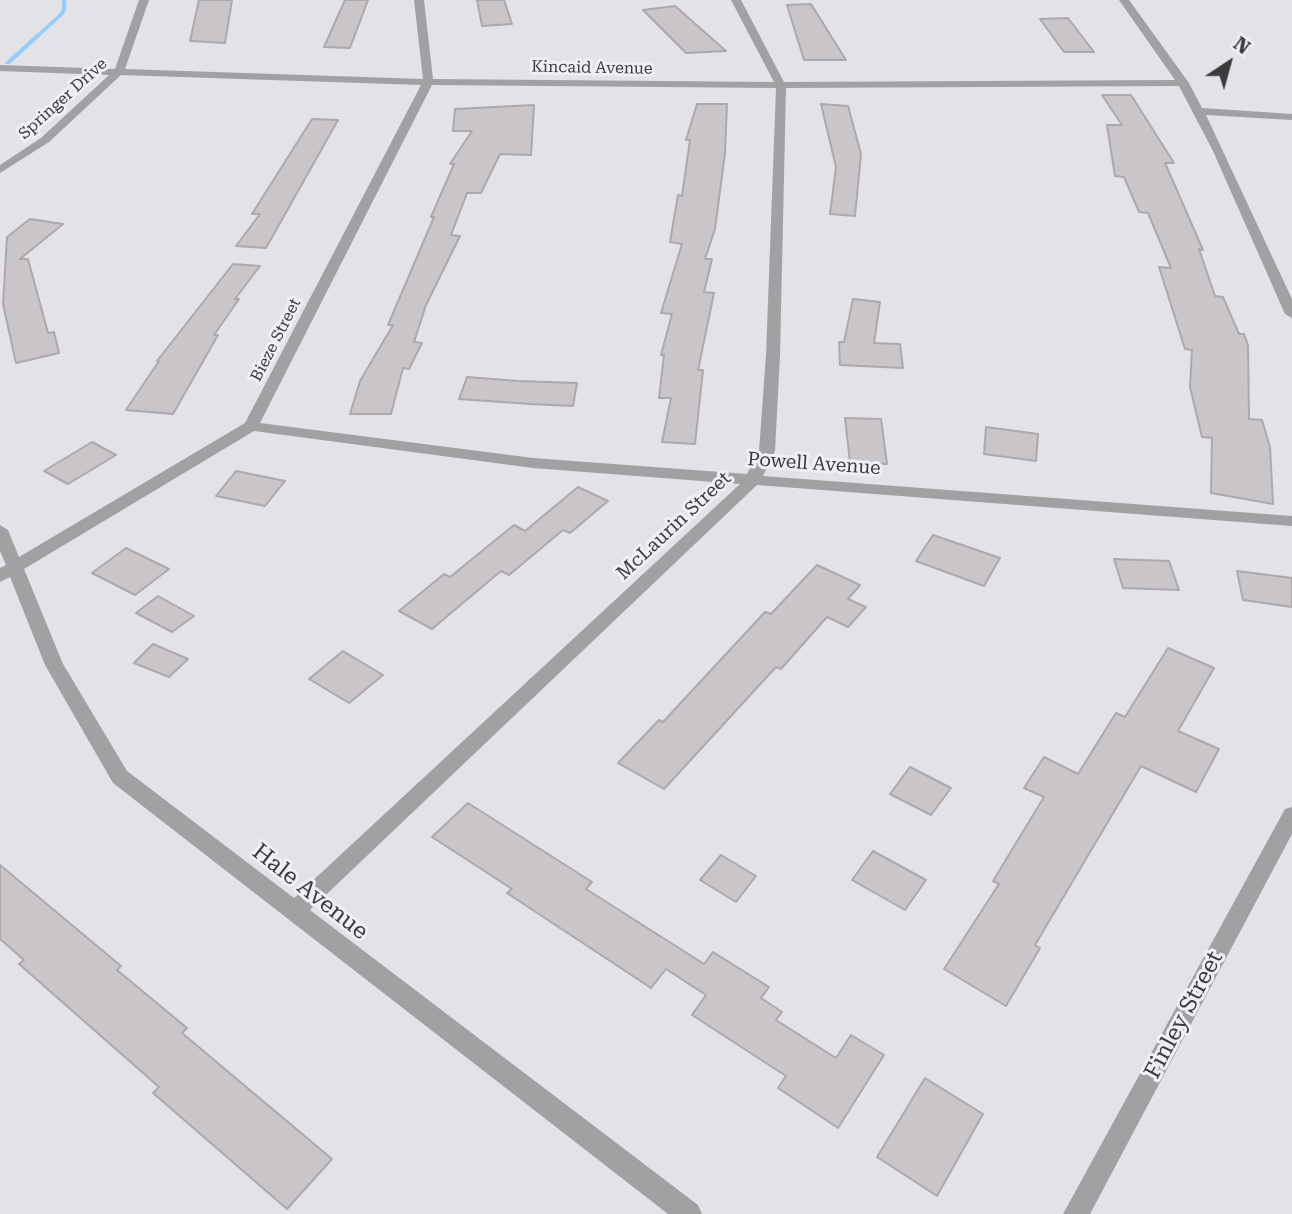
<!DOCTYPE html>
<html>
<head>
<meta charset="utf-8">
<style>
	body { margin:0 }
	#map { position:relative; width:1292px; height:1214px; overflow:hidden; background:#e2e2e7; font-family:"Roboto Serif",serif }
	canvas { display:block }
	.north { position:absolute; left:1194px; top:28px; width:70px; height:70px; -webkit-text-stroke:5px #efeff4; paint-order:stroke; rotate:36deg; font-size:19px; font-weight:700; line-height:28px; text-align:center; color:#3b3b3d }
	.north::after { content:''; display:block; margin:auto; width:24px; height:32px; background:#3b3b3d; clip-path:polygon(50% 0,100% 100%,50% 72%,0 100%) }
</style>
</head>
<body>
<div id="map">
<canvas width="1292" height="1214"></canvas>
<div class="north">N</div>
</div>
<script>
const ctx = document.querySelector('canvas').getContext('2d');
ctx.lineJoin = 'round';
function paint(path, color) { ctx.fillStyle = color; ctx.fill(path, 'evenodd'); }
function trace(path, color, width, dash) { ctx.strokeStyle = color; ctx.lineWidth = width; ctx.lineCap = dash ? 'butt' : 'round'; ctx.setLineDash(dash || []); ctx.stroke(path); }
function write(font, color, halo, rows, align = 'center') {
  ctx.font = font + ' "Roboto Serif",serif'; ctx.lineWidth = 6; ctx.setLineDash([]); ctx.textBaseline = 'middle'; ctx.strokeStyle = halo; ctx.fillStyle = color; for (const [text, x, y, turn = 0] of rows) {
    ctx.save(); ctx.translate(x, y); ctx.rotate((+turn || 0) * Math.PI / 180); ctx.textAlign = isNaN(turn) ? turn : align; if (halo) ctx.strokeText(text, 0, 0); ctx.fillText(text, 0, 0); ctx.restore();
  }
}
paint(new Path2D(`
	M62 0H66C67 7 67 11 62 16L10 64H6L5 63 11 57 59 14 62 9Z`), '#96cdf9');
const building = new Path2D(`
	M199 0H232L225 43 190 41Z
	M345 0H368L350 48 324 47Z
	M477 0H504L512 24 482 26Z
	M811 4 846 60H804L787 5Z
	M675 6 726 51 686 53 643 10Z
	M1068 18 1094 52H1064L1040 19Z
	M1102 95H1131L1174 163H1165L1203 250 1199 249 1215 296 1223 297 1239 334H1244L1248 345 1249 419 1262 420 1270 447 1273 504 1211 493 1212 438 1202 437 1190 387 1192 350 1185 349 1159 267 1171 268 1148 213 1139 212 1124 177 1115 176 1107 125H1122Z
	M697 104H727L725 153 715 229 705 259H712L704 292 714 293 698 370H703L695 444 662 442 671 398H659L664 355H661L672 314 661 313 682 244 670 242 678 195 682 196 690 140H686Z
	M821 104 848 106 861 154 855 216 830 214 836 167Z
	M534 105 531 155 500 154 481 193H467L451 235 460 236 426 305 414 342 422 343 409 369 403 368 391 414H350L360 381 393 325H388L434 217H431L454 164H450L472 131H453L455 109Z
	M312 119 338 120 266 248 236 246 260 214H252Z
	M30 219 63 224 20 259H28L48 333 54 332 59 353 16 363 3 304 7 237Z
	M233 264 260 266 235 299H239L214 335H218L173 414 126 410 159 361H157Z
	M853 299 880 302 874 343 900 344 903 368 840 365 839 342H844Z
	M467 377 518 381 577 383 573 406 530 404 459 399Z
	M845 418 881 419 887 464 850 462Z
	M986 427 1038 434 1036 461 984 454Z
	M92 442 116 455 68 484 44 471Z
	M236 471 285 481 265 506 216 496Z
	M578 487 608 501 570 533 563 530 509 575 501 571 432 629 399 611 444 574 450 577 514 525 525 531Z
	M933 535 1000 558 984 586 916 561Z
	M126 548 169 569 135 595 92 573Z
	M1114 559 1169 561 1179 590 1123 588Z
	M817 565 860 585 848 599 866 607 848 627 827 617 781 669 776 667 664 789 618 763 659 720 663 722 765 612 771 614Z
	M1237 571 1292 578V607L1243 600Z
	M158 596 194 616 172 632 136 613Z
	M153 644 188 659 169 677 134 663Z
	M1168 648 1214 668 1178 731 1219 749 1196 792 1141 766 1035 945 1040 948 1006 1006 944 969 999 884 993 881 1044 797 1024 788 1044 757 1078 774 1116 713 1125 717Z
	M343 651 383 675 349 703 309 679Z
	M910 767 951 788 931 815 890 794Z
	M468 803 592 882 586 889 704 964 713 952 769 987 761 998 782 1012 776 1020 836 1058 851 1035 884 1055 838 1128 778 1088 786 1076 692 1015 706 995 666 969 651 988 507 893 512 889 432 837Z
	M873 851 926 880 905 910 852 880Z
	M721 855 756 876 736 902 700 880Z
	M0 865 121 966 117 970 187 1028 182 1033 332 1159 287 1209 153 1093 159 1087 19 964 24 960 0 939Z
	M925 1078 983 1114 937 1196 877 1157Z`);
paint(building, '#c9c5c9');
trace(building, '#aca9ad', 2);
paint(new Path2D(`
	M139 0H149L125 69 423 79 414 0H424L433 79 774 82 731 0H741L784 82 1175 80 1119 0H1129L1189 83 1202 108 1292 114V120L1206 115 1292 299V318L1285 314 1213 151 1179 86 786 88 780 355 775 451 763 476 1292 516V526L757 485 310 910 698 1205 702 1214H668L113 783 45 665 10 577 0 582V568L6 565 0 551V525L8 530 19 557 245 423 421 85 121 75 49 142 0 173V165L41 138 109 75 0 71V65L115 69ZM432 85 776 88 766 355 759 451 747 474 533 458 260 423ZM254 431 533 468 740 484 294 898 127 771 63 664 24 569Z
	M1292 807V834L1090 1214H1063L1285 809Z`), '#9fa1a3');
write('16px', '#3b3b3d', '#efeff4', [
	["Kincaid Avenue",592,68,1],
	["Springer Drive",63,99,-42],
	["Bieze Street",276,340,-63]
]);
write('19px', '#3b3b3d', '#efeff4', [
	["Powell Avenue",814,464,4],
	["McLaurin Street",674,526,-43]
]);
write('23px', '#3b3b3d', '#efeff4', [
	["Hale Avenue",310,892,38],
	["Finley Street",1184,1015,-62]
]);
</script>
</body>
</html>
